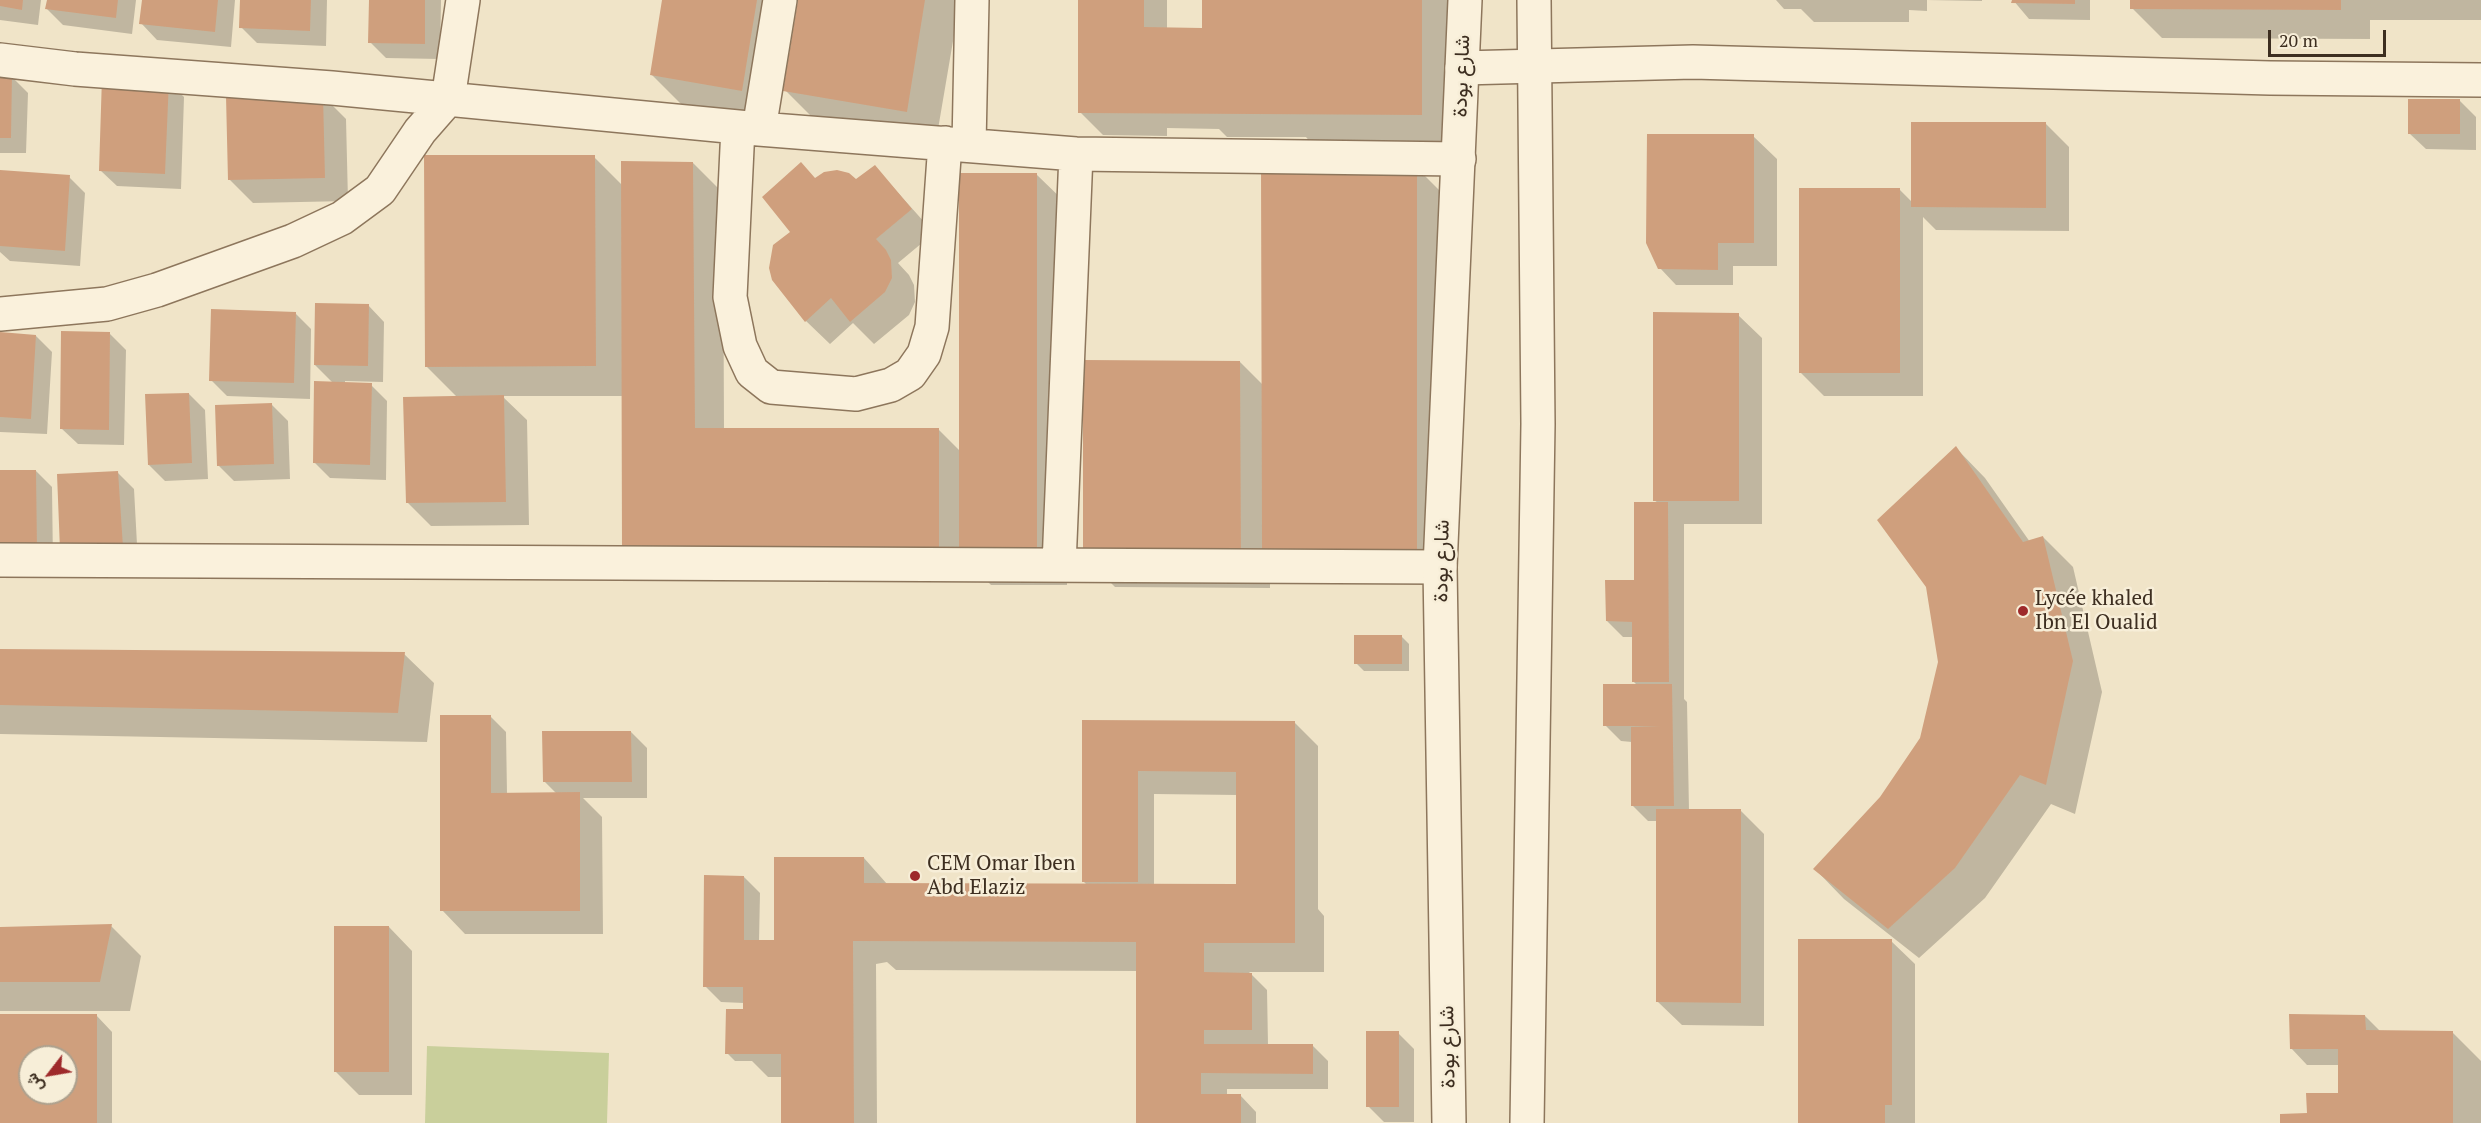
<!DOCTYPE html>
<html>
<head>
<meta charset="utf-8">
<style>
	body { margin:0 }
	#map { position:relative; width:2481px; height:1123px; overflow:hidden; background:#f0e4c8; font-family:"PT Serif",Vazirmatn,serif }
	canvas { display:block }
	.north { position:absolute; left:18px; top:1045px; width:60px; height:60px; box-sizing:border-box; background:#f7eed8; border:2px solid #ada18e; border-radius:50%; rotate:239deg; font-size:16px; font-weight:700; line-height:24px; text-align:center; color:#3d2e20 }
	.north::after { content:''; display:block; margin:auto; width:21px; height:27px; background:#9e2a2b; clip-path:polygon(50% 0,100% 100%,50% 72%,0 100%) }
	.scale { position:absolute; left:2268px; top:30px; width:118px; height:27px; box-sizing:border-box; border:3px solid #3d2e20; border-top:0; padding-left:8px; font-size:18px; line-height:21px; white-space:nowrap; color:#3d2e20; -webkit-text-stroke:4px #f7eed8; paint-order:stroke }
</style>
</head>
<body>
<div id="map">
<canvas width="2481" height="1123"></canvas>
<div class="north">ش</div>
<div class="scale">20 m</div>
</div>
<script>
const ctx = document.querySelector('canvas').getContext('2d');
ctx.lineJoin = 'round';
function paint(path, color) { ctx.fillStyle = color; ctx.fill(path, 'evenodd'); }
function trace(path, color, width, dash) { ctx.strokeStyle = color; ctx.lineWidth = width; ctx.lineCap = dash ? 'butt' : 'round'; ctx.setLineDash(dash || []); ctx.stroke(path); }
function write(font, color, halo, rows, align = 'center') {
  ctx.font = font + ' "PT Serif",Vazirmatn,serif'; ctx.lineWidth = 5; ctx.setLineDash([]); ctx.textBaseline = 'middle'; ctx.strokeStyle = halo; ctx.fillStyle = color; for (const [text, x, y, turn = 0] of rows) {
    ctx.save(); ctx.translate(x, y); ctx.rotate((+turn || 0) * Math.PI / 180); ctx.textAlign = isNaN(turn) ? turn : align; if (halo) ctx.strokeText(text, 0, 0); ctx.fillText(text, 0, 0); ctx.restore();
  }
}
paint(new Path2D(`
	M427 1046 609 1053 607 1123H425Z`), '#c9cf9b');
paint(new Path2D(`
	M0 0H41L38 25 0 20Z
	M48 0H136L132 34 63 25 47 9Z
	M143 0H235L231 47 157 40 141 23Z
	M242 0H327L326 46 257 43 241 27Z
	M370 0H441L440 59 386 58 370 42Z
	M664 0H791L771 120 681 104 651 74Z
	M800 0H960L936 141 815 120 785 90Z
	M1080 0H1167V29L1204 32V0H1451V144H1312L1306 137H1227L1219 129 1167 128V136L1103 135 1080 112Z
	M1776 0H1982V1L1927 0V11L1909 10V22H1814L1801 9H1784Z
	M2013 0H2090V20L2029 19Z
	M2132 0H2481V20H2370V39L2162 38 2132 8Z
	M0 76 12 77 28 93 26 153H0Z
	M168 81 184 97 181 189 117 186 100 170Z
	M323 96 346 119 348 201 253 203 229 179Z
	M2460 101 2476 117V150L2426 149 2409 133Z
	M2046 124 2069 147V231L1936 230 1923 217V396H1824L1800 372 1900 190 1913 203Z
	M1753 136 1777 159V266H1733V285H1676L1660 268Z
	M594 157 622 185 693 163 723 193 724 429H938L960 451 1037 175 1067 204V585H991L962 556V580L623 396H502L527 420 529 525 431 526 407 502 458 398 426 366Z
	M875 167 934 233 898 263 909 275 914 285 915 302 909 315 874 344 853 323 830 344 806 321 773 280 816 179 856 181Z
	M1417 168 1447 198V579L1270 555V588L1115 587 1085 557 1240 362 1263 385Z
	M0 171 69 177 85 193 80 266 10 261 0 252Z
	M368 305 384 322 383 382 345 381V384L371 385 387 401 386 480 330 478 314 462 334 384 315 365Z
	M295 313 311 329 310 399 227 396 211 380Z
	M1738 315 1762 338V524H1684V699L1687 702 1689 811H1741L1764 834V1026L1682 1025 1658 1002V821H1648L1632 805V742L1621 741 1605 725 1638 686 1633 681 1634 637H1623L1607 621 1636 582 1658 503 1654 500Z
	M0 334 36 336 52 352 47 434 0 432Z
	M110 334 126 350 124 445 78 444 61 428Z
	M189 394 205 410 208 479 165 481 149 465Z
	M272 405 288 421 290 479 234 481 218 465Z
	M1956 448 1985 478 2030 542 2043 537 2073 567 2102 692 2075 814 2051 804 1985 898 1919 958 1844 899 1815 869 1881 798 1922 739 1939 662Z
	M0 471H36L52 487 53 565H0Z
	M118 473 134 489 138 563 62 550Z
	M1401 636 1409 644V671H1364L1356 663Z
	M0 650 404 654 434 683 427 742 0 734Z
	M490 716 506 732 507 794H557L544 781 631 732 647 748V798H583L602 817 603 934H465L442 910Z
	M1083 721 1294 722 1318 746V909L1324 916V972H1249L1267 990 1268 1045H1312L1328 1061V1089H1227V1096L1240 1095 1256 1112V1123H1138V971L896 970 887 962 876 964 877 1123H783V1077H768L752 1061H735L727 1053 744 1013V1003L721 1002 705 986 744 877 760 893 759 941H776L864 858 887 884 1087 885 1083 881ZM1154 794 1238 795 1240 885H1154Z
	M111 926 141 956 130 1011H0V928Z
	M389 927 412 951V1095H359L335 1071Z
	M1891 941 1915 964V1123H1799Z
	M0 1015H96L112 1032V1123H0ZM30 1057H66V1093H30Z
	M2365 1016 2381 1032 2453 1033 2481 1061V1123H2281L2308 1115 2340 1095V1065H2307L2291 1048Z
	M1398 1033 1414 1049V1122H1384L1368 1106Z`), '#0003');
paint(new Path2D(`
	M0 0H23L22 10 0 6Z
	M47 0H118L116 18 45 9Z
	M142 0H218L215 32 139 24Z
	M240 0H311L310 31 239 28Z
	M369 0H425V44L368 43Z
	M662 0H757L742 91 650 75Z
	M798 0H925L907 112 783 91Z
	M1078 0H1144V27L1202 28V0H1422V115L1078 113Z
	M2012 0H2075V4L2011 3Z
	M2130 0H2341V10L2130 9Z
	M0 75H12L11 138H0Z
	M102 77 169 80 165 174 99 171Z
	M323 94 325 178 228 180 226 96Z
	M2408 99H2460V134H2408Z
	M1911 122H2046V208L1911 207Z
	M1647 134H1754V243H1718V270L1658 269 1646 243Z
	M424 155H595L596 366 425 367Z
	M621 161 693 162 695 428H939V557L622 550Z
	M801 162 815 178 824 172 837 170 849 173 856 179 875 165 912 209 876 239 886 250 891 260 892 278 885 292 850 322 831 298 805 322 772 280 769 268 773 245 790 232 762 197Z
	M1261 166 1417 167V550L1262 549Z
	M0 170 70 175 65 251 0 246Z
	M959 173H1037V556L959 555Z
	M1799 188H1900V373H1799Z
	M315 303 369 304 368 366 314 365Z
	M211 309 296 312 294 383 209 381Z
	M1653 312 1739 313V501H1653Z
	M61 331 110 332 109 430 60 429Z
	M0 332 36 335 31 419 0 417Z
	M1083 360 1240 361 1241 558H1083Z
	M314 381 372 383 370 465 313 463Z
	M189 393 192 463 148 465 145 394Z
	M504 395 506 502 406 503 403 397Z
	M272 403 274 464 217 466 215 405Z
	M1956 446 2023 542 2043 536 2073 661 2046 785 2020 775 1955 868 1888 929 1813 869 1880 797 1920 738 1938 662 1926 587 1877 520Z
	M0 470H36L37 549H0Z
	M118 471 123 547 60 550 57 474Z
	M1634 502H1668L1669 682H1632V622L1606 621 1605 580H1634Z
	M1354 635H1402V664H1354Z
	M0 649 405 652 398 713 0 705Z
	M1603 684H1672L1674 806H1631V727L1660 726H1603Z
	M440 715H491V793L580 792V911H440Z
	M1082 720 1295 721V943H1141H1204V972L1252 973V1030H1204V1044H1313V1074L1201 1073V1094H1241V1123H1136V942L853 941 854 1123H781V1054H725L726 1009H743V987H703L704 875 744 876V940H774V857H864V883L1236 884V772L1138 771V882H1082Z
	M542 731H631L632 782H543Z
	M1656 809H1741V1003L1656 1002Z
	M112 924 100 982H0V927Z
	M334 926H389V1072H334Z
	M1798 939H1892V1105H1885V1123H1798Z
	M0 1014H97V1123H0ZM30 1057H66V1093H30Z
	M2289 1014 2365 1015 2366 1030 2453 1031V1123H2280V1114L2307 1113 2306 1093H2338V1049H2290Z
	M1366 1031H1399V1107H1366Z`), '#cf9f7d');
const minor = new Path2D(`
	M0 60 75 69 332 88 759 129 1076 154 1459 159
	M1462 68 1693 62 2270 78 2481 80
	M738 127 730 297 740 346 752 372 771 387 856 394 891 385 910 374 924 354 932 327 945 143
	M759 129 780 0
	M969 145 972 0
	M0 314 107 304 157 290 293 241 342 218 380 190 420 131 448 99 463 0
	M0 560 1440 567
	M1059 565 1076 154`);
const tertiary = new Path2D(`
	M1449 1123 1440 567 1465 0
	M1527 1123 1538 424 1534 0`);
trace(minor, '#8d765c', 36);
trace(tertiary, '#8d765c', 36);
trace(minor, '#faf1dc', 33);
trace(tertiary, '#faf1dc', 33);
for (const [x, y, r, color] of [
	[2023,611,6,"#9e2a2b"],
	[915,876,6,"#9e2a2b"]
]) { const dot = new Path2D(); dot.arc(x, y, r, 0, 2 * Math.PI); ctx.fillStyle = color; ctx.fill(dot); trace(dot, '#f7eed8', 2); }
write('21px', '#3d2e20', '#f7eed8', [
	["شارع بودة",1462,76,-88],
	["شارع بودة",1442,561,-89],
	["شارع بودة",1448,1047,-91]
]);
write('21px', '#3d2e20', '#f7eed8', [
	["Lycée khaled",2035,599],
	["Ibn El Oualid",2035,623],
	["CEM Omar Iben",927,864],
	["Abd Elaziz",927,888]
], 'left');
</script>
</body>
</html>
